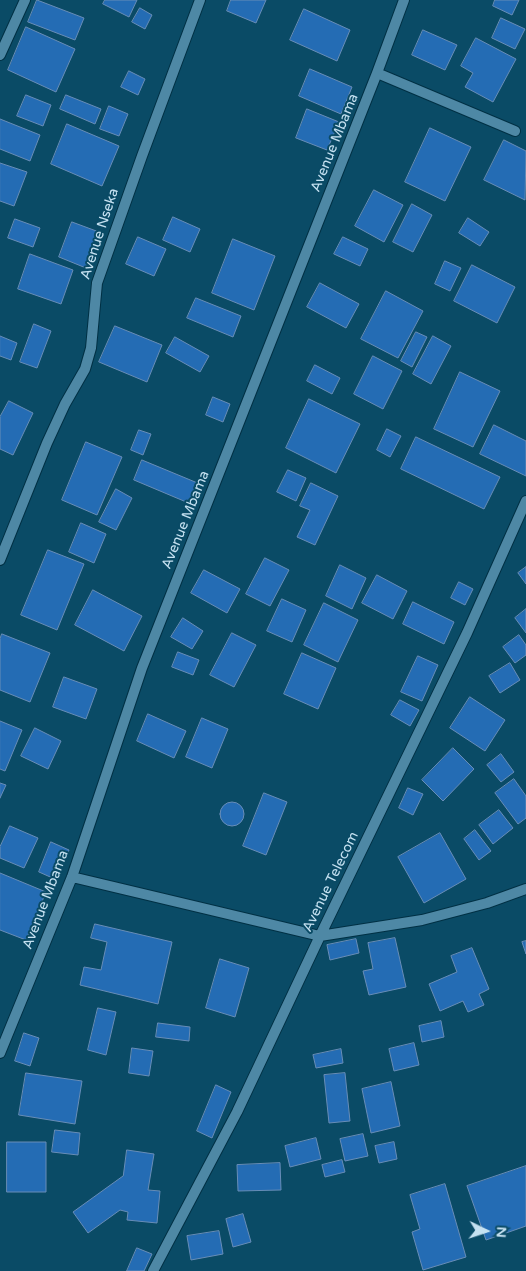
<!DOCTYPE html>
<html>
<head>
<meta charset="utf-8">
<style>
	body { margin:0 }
	#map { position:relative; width:526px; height:1271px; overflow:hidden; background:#0a4b66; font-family:"Varela Round",sans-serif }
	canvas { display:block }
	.north { position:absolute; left:461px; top:1206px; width:50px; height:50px; -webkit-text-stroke:4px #0a4b66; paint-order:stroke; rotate:94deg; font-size:14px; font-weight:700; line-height:20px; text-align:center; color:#c5e1f1 }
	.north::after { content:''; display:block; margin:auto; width:18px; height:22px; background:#c5e1f1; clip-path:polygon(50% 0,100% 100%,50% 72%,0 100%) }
</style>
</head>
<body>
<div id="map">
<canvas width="526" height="1271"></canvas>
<div class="north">N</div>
</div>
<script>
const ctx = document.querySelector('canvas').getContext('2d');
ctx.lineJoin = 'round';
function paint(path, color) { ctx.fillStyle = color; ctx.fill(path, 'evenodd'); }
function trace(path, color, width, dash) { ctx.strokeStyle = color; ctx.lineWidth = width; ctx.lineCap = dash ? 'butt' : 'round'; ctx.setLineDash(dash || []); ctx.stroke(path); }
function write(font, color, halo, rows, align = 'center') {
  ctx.font = font + ' "Varela Round",sans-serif'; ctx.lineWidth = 4; ctx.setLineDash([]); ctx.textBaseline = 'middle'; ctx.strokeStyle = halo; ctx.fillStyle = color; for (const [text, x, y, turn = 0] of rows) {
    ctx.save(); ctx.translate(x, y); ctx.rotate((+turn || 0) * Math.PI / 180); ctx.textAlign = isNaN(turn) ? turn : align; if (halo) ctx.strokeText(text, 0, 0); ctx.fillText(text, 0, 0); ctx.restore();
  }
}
const building = new Path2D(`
	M37 0 84 18 75 40 28 22Z
	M105 0H137L129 17 103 4Z
	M231 0H266L256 23 227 11Z
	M495 0H519L512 15 493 6Z
	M140 8 152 15 145 29 132 22Z
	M304 9 350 30 337 61 290 40Z
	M501 18 525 29 515 49 492 38Z
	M26 27 75 49 56 92 8 70Z
	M423 30 457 45 445 70 412 55Z
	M476 38 516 59 493 102 465 87 473 73 461 66Z
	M310 69 352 87 341 114 299 96Z
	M129 71 145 79 138 95 121 87Z
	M26 95 51 105 43 126 17 116Z
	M66 95 101 109 95 124 60 109Z
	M109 106 128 114 119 136 100 129Z
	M307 109 339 122 327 150 296 138Z
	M0 119 40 135 30 161 0 149Z
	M67 124 119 146 102 186 51 164Z
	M430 128 471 147 445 201 405 182Z
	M504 140 526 151 525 200 484 180Z
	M0 163 27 172 14 206 0 201Z
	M374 190 403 205 384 242 355 226Z
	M412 204 432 215 413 252 393 242Z
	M173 217 200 229 190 252 163 240Z
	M468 218 489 232 480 246 459 233Z
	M15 219 40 228 33 247 8 238Z
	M72 222 99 232 86 268 59 257Z
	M138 237 166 249 154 276 126 264Z
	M343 237 368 249 360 266 334 254Z
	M233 239 275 256 254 310 212 293Z
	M30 254 73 270 61 304 18 289Z
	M445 261 461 268 450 291 435 284Z
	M472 265 515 287 497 323 454 301Z
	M320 283 359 304 346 328 307 307Z
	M386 291 423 311 398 358 361 339Z
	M196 298 241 316 233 337 187 318Z
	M34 324 51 331 37 368 20 362Z
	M115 326 162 345 147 382 99 362Z
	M416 332 427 337 412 367 401 361Z
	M0 336 17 343 11 360 0 356Z
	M433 336 451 346 431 384 413 374Z
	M175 337 209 356 200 372 166 353Z
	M373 356 402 371 383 409 354 394Z
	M315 365 340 378 332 394 307 381Z
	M460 372 500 391 473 447 434 429Z
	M213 397 230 404 223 422 206 415Z
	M309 399 360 424 336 473 286 448Z
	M9 401 33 413 13 455 0 449V417Z
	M494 425 526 441V476L480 454Z
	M387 429 401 436 390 457 377 450Z
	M139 430 151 434 143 455 131 450Z
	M416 437 500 477 484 509 401 469Z
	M86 442 122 457 97 515 62 500Z
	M142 460 200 484 191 504 134 480Z
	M288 470 306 478 296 501 277 492Z
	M311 483 338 496 315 545 297 537 310 510 300 506Z
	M116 489 132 498 116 530 99 522Z
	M81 523 106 534 94 563 69 552Z
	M48 550 84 564 57 630 21 615Z
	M265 558 289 570 270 606 246 594Z
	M340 565 366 578 352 609 326 596Z
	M526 567V584L518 573Z
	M204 570 240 589 227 613 191 593Z
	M377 575 407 591 393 619 362 603Z
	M459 582 473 589 465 605 451 598Z
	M93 590 142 616 124 651 75 625Z
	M282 599 306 610 292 642 267 631Z
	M413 602 454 622 444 644 403 624Z
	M324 603 358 620 338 662 304 645Z
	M526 609V633L515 618Z
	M183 618 203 631 192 649 171 637Z
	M232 633 256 645 234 687 210 675Z
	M2 634 50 653 30 702 0 690V639Z
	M519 635 526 645V655L515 663 503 647Z
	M178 652 199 660 193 675 172 667Z
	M302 653 336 668 318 709 284 694Z
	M418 656 438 665 422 701 401 692Z
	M510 663 520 680 500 693 489 676Z
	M64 677 97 689 86 719 53 707Z
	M470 697 505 720 485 751 450 728Z
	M400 700 419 710 410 726 391 715Z
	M148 714 186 731 174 758 137 741Z
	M202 718 228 729 212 768 186 757Z
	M0 721 22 730 5 771 0 769Z
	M35 728 61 741 48 769 21 756Z
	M453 748 474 769 443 801 422 780Z
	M501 754 514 772 501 782 487 765Z
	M514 779 526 796V818L518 824 495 793Z
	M0 783 6 785 0 798Z
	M408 788 423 794 413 815 399 808Z
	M264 793 287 802 266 855 243 846Z
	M220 814a12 12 0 1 1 24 0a12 12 0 1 1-24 0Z
	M499 810 513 828 493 844 479 825Z
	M10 826 38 838 24 868 0 858V847Z
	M475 830 491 851 479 860 464 839Z
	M440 833 466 879 424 903 398 857Z
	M51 842 69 850 57 880 39 872Z
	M0 873 46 892 26 940 0 930Z
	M95 924 172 942 158 1004 80 985 84 967 101 970 107 942 91 938Z
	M395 938 406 987 369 995 363 971 373 969 368 943Z
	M356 939 359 953 330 960 327 945Z
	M526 941V954L522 942Z
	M472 948 489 989 479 994 484 1005 468 1012 463 1001 440 1011 429 984 457 972 451 956Z
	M220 959 249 968 235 1017 206 1008Z
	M98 1008 116 1012 106 1055 88 1050Z
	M441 1021 444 1037 422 1042 419 1026Z
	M158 1023 190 1027 189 1041 156 1037Z
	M24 1033 39 1038 30 1066 15 1061Z
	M414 1043 419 1065 394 1071 389 1049Z
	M132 1048 153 1051 149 1076 129 1073Z
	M341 1049 343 1063 316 1068 313 1055Z
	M26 1073 82 1081 75 1124 19 1115Z
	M345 1073 350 1121 329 1123 324 1075Z
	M391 1082 400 1126 371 1133 362 1089Z
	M216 1085 231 1092 212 1138 197 1131Z
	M55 1130 80 1133 78 1155 52 1152Z
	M363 1134 368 1156 345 1161 340 1139Z
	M316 1138 321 1159 290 1167 285 1146Z
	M7 1142H46V1192H7Z
	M394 1142 397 1159 379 1163 375 1146Z
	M127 1150 154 1154 148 1190 160 1191 157 1223 127 1220 128 1212 120 1210 88 1233 73 1212 123 1176Z
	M342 1160 345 1172 325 1177 322 1165Z
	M280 1163 281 1190 238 1191 237 1165Z
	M526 1166V1226L486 1240 467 1186Z
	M445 1184 466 1257 423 1270 412 1232 420 1229 410 1195Z
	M243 1214 251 1242 233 1247 226 1219Z
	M219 1231 223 1254 191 1260 187 1236Z
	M137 1248 152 1254 144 1271H127Z`);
paint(building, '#246cb4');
trace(building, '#688db7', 1);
const street = new Path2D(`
	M0 55 25 0
	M377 73 515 131
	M0 560 47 443 65 404 85 369 91 348 97 283 142 156 200 0
	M72 877 320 936 422 920 487 903 526 889
	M0 1053 72 877 142 668 377 73 404 0
	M153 1271 237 1112 320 936 467 633 526 501`);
trace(street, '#003044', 12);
trace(street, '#4e88a5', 10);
write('14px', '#c5e1f1', '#0a4b66', [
	["Avenue Mbama",335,143,-68],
	["Avenue Nseka",100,234,-72],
	["Avenue Mbama",186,520,-68],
	["Avenue Telecom",331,882,-64],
	["Avenue Mbama",46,900,-69]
]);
</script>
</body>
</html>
